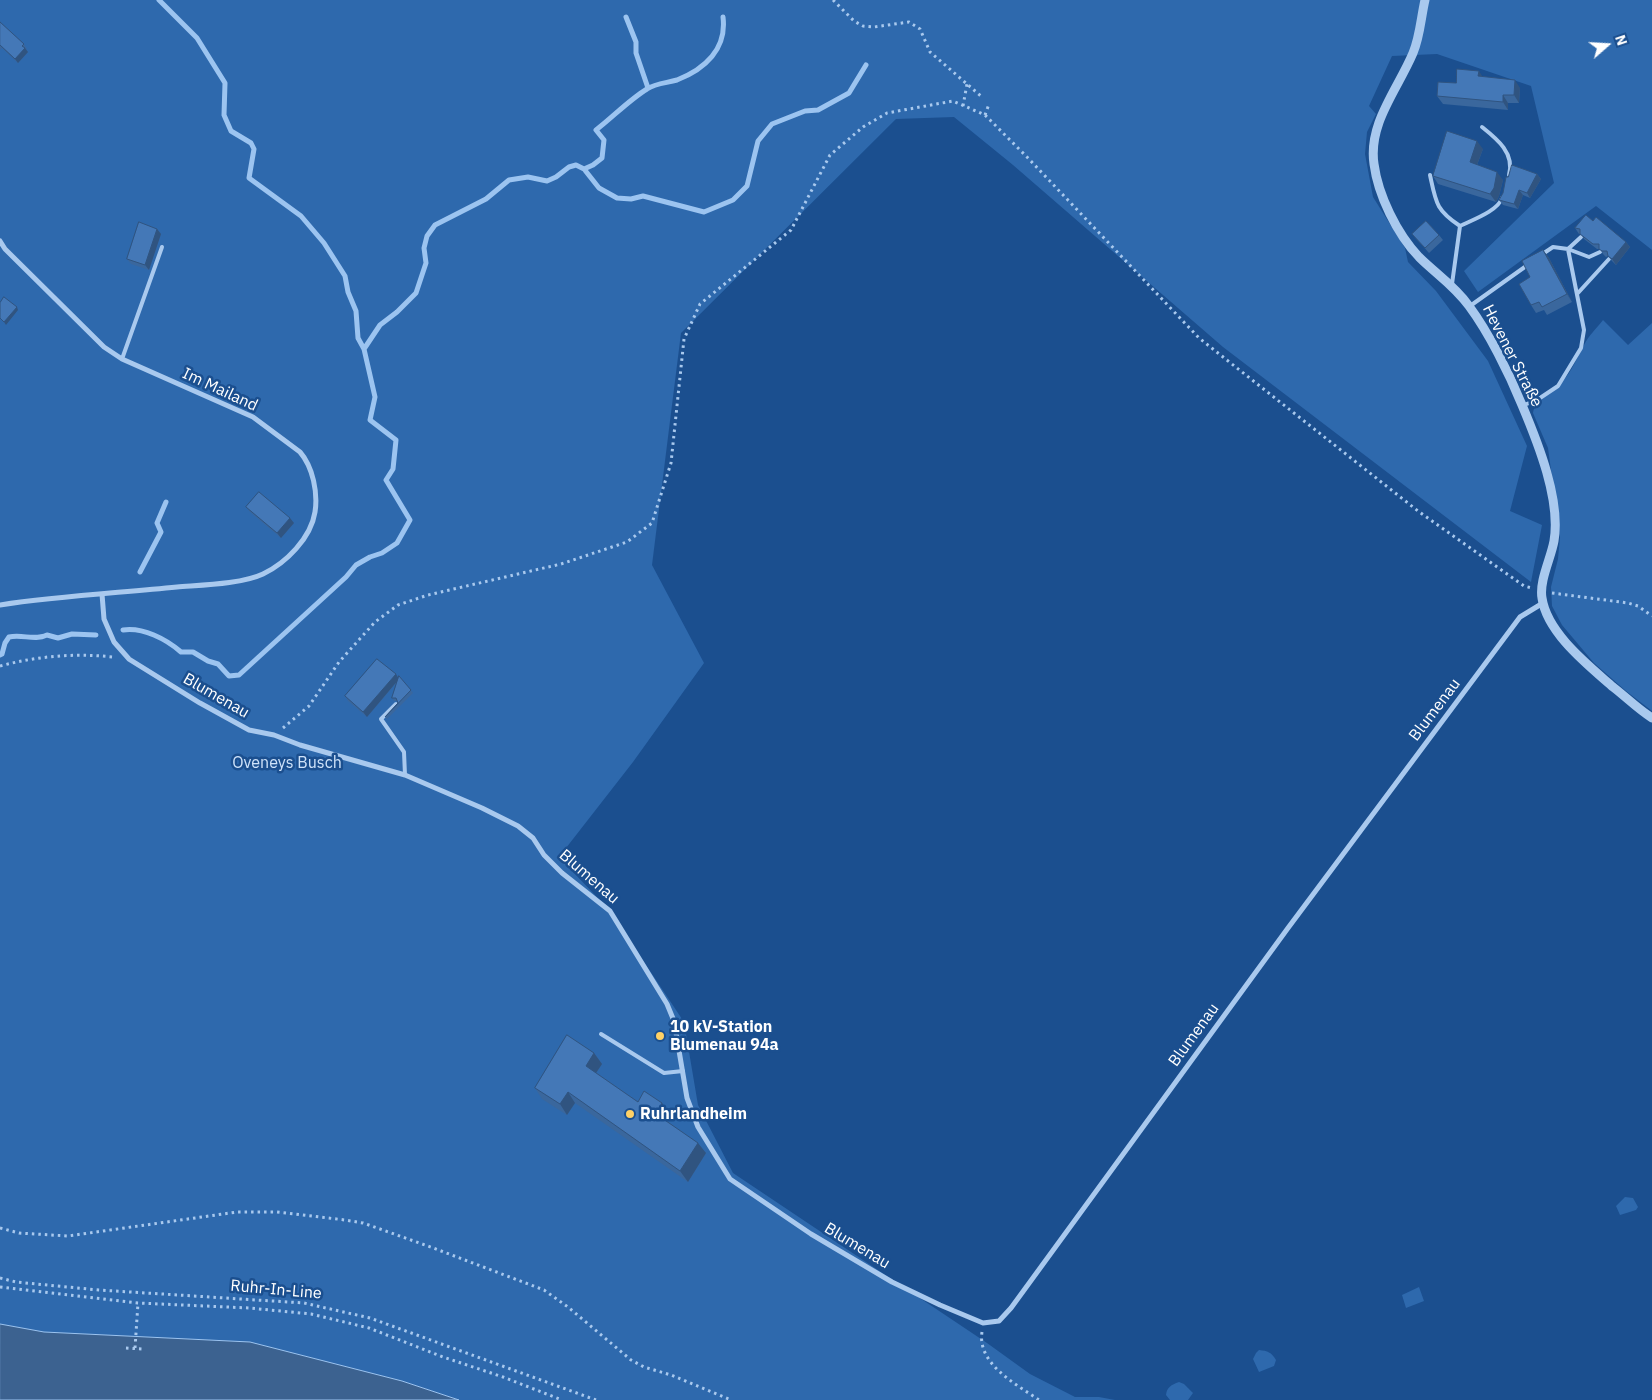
<!DOCTYPE html>
<html>
<head>
<meta charset="utf-8">
<style>
	body { margin:0 }
	#map { position:relative; width:1652px; height:1400px; overflow:hidden; background:#1b4f8f; font-family:"IBM Plex Sans",sans-serif }
	canvas { display:block }
	.north { position:absolute; left:1582px; top:20px; width:50px; height:50px; -webkit-text-stroke:4px #1b4f8f; paint-order:stroke; rotate:71deg; font-size:14px; font-weight:700; line-height:20px; text-align:center; color:#fff }
	.north::after { content:''; display:block; margin:auto; width:18px; height:22px; background:#fff; clip-path:polygon(50% 0,100% 100%,50% 72%,0 100%) }
</style>
</head>
<body>
<div id="map">
<canvas width="1652" height="1400"></canvas>
<div class="north">N</div>
</div>
<script>
const ctx = document.querySelector('canvas').getContext('2d');
ctx.lineJoin = 'round';
function paint(path, color) { ctx.fillStyle = color; ctx.fill(path, 'evenodd'); }
function trace(path, color, width, dash) { ctx.strokeStyle = color; ctx.lineWidth = width; ctx.lineCap = dash ? 'butt' : 'round'; ctx.setLineDash(dash || []); ctx.stroke(path); }
function write(font, color, halo, rows, align = 'center') {
  ctx.font = font + ' "IBM Plex Sans",sans-serif'; ctx.lineWidth = 5; ctx.setLineDash([]); ctx.textBaseline = 'middle'; ctx.strokeStyle = halo; ctx.fillStyle = color; for (const [text, x, y, turn = 0] of rows) {
    ctx.save(); ctx.translate(x, y); ctx.rotate((+turn || 0) * Math.PI / 180); ctx.textAlign = isNaN(turn) ? turn : align; if (halo) ctx.strokeText(text, 0, 0); ctx.fillText(text, 0, 0); ctx.restore();
  }
}
paint(new Path2D(`
	M0 0H1652V250L1596 206 1478 292 1464 271 1554 183 1531 86 1437 54 1392 56 1369 106 1376 114 1367 132 1365 154 1373 197 1405 248 1408 262 1436 291 1488 361 1527 446 1510 511 1542 525 1531 582 1223 347 1013 165 954 117 896 119 681 333 652 565 704 663 633 762 559 857 610 911 684 1022 698 1105 733 1173 987 1343 1030 1374 1075 1397H1099L1115 1400H459L402 1381 250 1342 44 1332 0 1324Z
	M1603 320 1628 345 1652 323V711L1626 691 1594 663 1562 625 1552 606 1551 587 1558 559 1560 537 1548 448 1533 413C1535 399 1553 392 1562 382 1572 371 1577 358 1584 345 1588 336 1597 328 1603 320Z
	M1625 1197 1633 1198 1638 1207 1636 1210 1620 1215 1616 1206Z
	M1419 1287 1424 1301 1406 1308 1402 1295Z
	M1259 1350C1268 1351 1271 1352 1276 1360L1274 1366 1259 1372 1253 1359 1256 1353Z
	M1179 1382 1184 1384 1193 1393 1188 1400H1170L1166 1395C1167 1387 1171 1385 1179 1382Z`), '#2e69ad');
const water = new Path2D(`
	M0 1324 44 1332 250 1342 402 1381 459 1400H0Z`);
paint(water, '#3c6290');
trace(water, '#9cc4f0', 1);
trace(new Path2D(`
	M626 17 636 42V53L648 88
	M584 169 593 165 602 158 604 140 596 130C613 117 629 100 647 89 656 83 667 83 677 80 705 69 727 49 723 17
	M364 349 380 325 397 312 416 293 426 263 424 248 427 236 435 225 486 199 509 180 528 177 547 181 556 177 569 167 576 165 584 169 599 188 617 198 631 199 643 196 704 212 733 200 747 186 758 141 772 124 805 111 818 110 849 93 866 65
	M140 572 161 532 157 523 166 502
	M123 630C143 627 166 639 181 652H193L208 661 218 664 229 676 239 675 346 577 356 565 370 557 382 553 397 543 410 520 386 480 393 469 396 440 370 420 375 397 364 349 358 338 356 311 348 292 345 276 324 243 301 216 249 178 254 149 251 143 231 131 224 115 225 83 197 38 159 0
	M0 655 2 654 5 643 9 637C23 634 34 641 47 635L58 638 72 634 96 635`), '#9cc4f0', 5);
trace(new Path2D(`
	M833 0 854 21 863 26 874 27 909 22 920 29 930 52 982 97
	M963 106 967 84
	M985 115 989 104
	M1552 593 1628 603 1638 606 1652 616
	M0 666C38 656 74 653 113 657
	M283 728 309 706 339 662 375 622 398 605 428 595 561 564 627 542 652 523 671 463 684 339 700 304 791 230 830 155 863 127 887 113 953 101 985 115 1027 157 1199 338 1418 511 1524 586 1532 588
	M0 1228 19 1233 68 1236 237 1212H277L345 1220 363 1223 428 1246 544 1290 568 1307 631 1360 644 1367 671 1375 731 1400
	M0 1278 16 1282 99 1290 304 1303 370 1318 596 1400
	M0 1287 138 1303 249 1308 311 1314 369 1328 443 1357 503 1377 562 1400
	M982 1332C977 1364 1016 1384 1039 1400
	M126 1348 143 1349
	M135 1348 138 1303`), '#a9c9ee', 3, [2.5, 4]);
trace(new Path2D(`
	M1482 127C1497 139 1515 153 1509 175
	M1430 175C1436 203 1436 210 1460 226
	M1568 249 1589 257 1600 252
	M1541 255 1553 247 1568 249 1581 237
	M1452 284 1460 226C1472 220 1498 211 1502 198
	M1578 293 1609 259
	M1470 306 1529 264
	M122 359 162 247
	M1524 405 1537 400 1558 386 1581 348 1584 330 1568 249
	M396 704 381 719 404 752 405 775
	M601 1034 664 1073 683 1071`), '#a9c9ee', 4);
trace(new Path2D(`
	M0 241 5 249 104 347 122 359 253 417 300 452C313 467 318 493 315 512 311 538 286 563 263 574 242 584 201 585 177 587 118 593 59 596 0 605
	M102 594 104 619 114 642 129 659 200 703 249 730 274 735 300 745 405 775 482 808 518 826 533 838 544 855 562 873 610 911 667 1004 674 1021 687 1098 698 1127 730 1179 811 1234 892 1282 940 1305 983 1323 999 1321 1011 1308 1288 928 1520 617 1543 603`), '#a9c9ee', 5);
trace(new Path2D(`
	M1425 0C1421 17 1420 37 1413 53 1398 89 1368 123 1374 164 1378 195 1397 234 1419 257 1436 274 1454 285 1469 306 1489 333 1509 373 1522 405 1538 443 1561 500 1554 541 1551 558 1539 581 1542 598 1547 633 1588 665 1613 687 1626 697 1638 709 1652 718`), '#a9c9ee', 9);
paint(new Path2D(`
	M0 22 24 44 27 49 26 50 28 52 18 63 2 48 0 50Z
	M1482 77 1520 88 1519 103H1508V110L1443 104 1437 96 1456 83Z
	M1483 149 1477 165 1503 180 1499 196 1496 202 1438 184 1433 176Z
	M1537 174 1541 179 1530 198 1523 195 1518 209 1503 205 1499 200 1503 193 1508 177Z
	M1593 221 1626 242 1630 247 1616 265 1612 261 1608 256 1606 257 1603 254 1600 249H1597L1584 239 1581 234H1579L1575 228Z
	M157 229 161 234 149 270 131 264 127 259Z
	M1412 234 1439 235 1443 240 1429 253Z
	M1543 250 1549 258 1572 302 1547 315 1544 310 1536 313 1531 305 1530 277Z
	M246 507 294 523 281 538 250 512Z
	M399 676 413 693 387 719 385 717 398 703 397 701H394L392 698 398 681 367 717 348 701 345 696 399 679Z
	M594 1053 602 1064 596 1073 638 1102 670 1114 666 1121 706 1153 688 1182 575 1103 567 1115 542 1099 535 1088Z`), '#3a679d');
paint(new Path2D(`
	M25 48 28 52 18 63 15 59Z
	M1479 71 1484 79 1478 76Z
	M1515 80 1520 88 1519 103 1514 95Z
	M1503 95 1508 103V110L1503 102Z
	M1477 141 1483 149 1475 170 1470 162Z
	M1497 172 1503 180 1499 196 1496 202 1490 194Z
	M1537 174 1541 179 1530 198 1527 193Z
	M1519 190 1523 195 1518 209 1514 204Z
	M157 229 161 234 149 270 145 265Z
	M1626 242 1630 247 1616 265 1612 259Z
	M1543 250 1549 258 1572 302 1567 294Z
	M17 307 18 310 6 325 4 322Z
	M290 518 294 523 281 538 277 533Z
	M396 674 399 679 367 717 363 712Z
	M594 1053 602 1064 594 1076 586 1066Z
	M568 1092 575 1103 567 1115 560 1104Z
	M662 1103 670 1114 663 1125 656 1114Z
	M698 1143 706 1153 688 1182 680 1171Z`), '#305480');
const building = new Path2D(`
	M0 22 24 44 22 46 25 48 15 59 0 45Z
	M1457 69 1479 71 1478 76 1515 80 1514 95H1503V102L1437 96 1438 82 1456 83Z
	M1447 131 1477 141 1470 162 1497 172 1494 188 1490 194 1433 176Z
	M1512 165 1537 174 1527 193 1519 190 1514 204 1499 200 1503 193 1506 177H1508Z
	M1586 215 1593 221 1596 217 1626 242 1612 259 1608 256 1607 251H1602L1599 249V244H1593L1580 234V229L1575 228Z
	M1426 221 1439 235 1425 248 1412 234Z
	M139 222 157 229 145 265 127 259Z
	M1543 250 1567 294 1542 307 1539 302 1531 305 1519 284 1530 277 1522 261Z
	M4 297 17 307 4 322 0 318V303Z
	M259 492 290 518 277 533 246 507Z
	M377 659 396 674 363 712 345 696Z
	M399 676 411 690 385 717 398 703 396 698H392Z
	M567 1035 594 1053 586 1066 638 1102 644 1091 662 1103 656 1114 698 1143 680 1171 568 1092 560 1104 535 1088Z`);
paint(building, '#4478b7');
trace(building, '#305480', 1);
for (const [x, y, r, color] of [
	[660,1036,5,"#ffd166"],
	[630,1114,5,"#ffd166"]
]) { const dot = new Path2D(); dot.arc(x, y, r, 0, 2 * Math.PI); ctx.fillStyle = color; ctx.fill(dot); trace(dot, '#1b4f8f', 2); }
write('16px', '#fff', '#1b4f8f', [
	["Hevener Straße",1512,356,63],
	["Im Mailand",220,390,25],
	["Blumenau",216,696,30],
	["Blumenau",1435,710,-53],
	["Blumenau",589,877,41],
	["Blumenau",1194,1035,-54],
	["Blumenau",857,1246,31],
	["Ruhr-In-Line",276,1290,5]
]);
write('16px', '#cfe3fa', '#1b4f8f', [
	["Oveneys Busch",287,763]
]);
write('bold 16px', '#fff', '#1b4f8f', [
	["10 kV-Station",670,1027],
	["Blumenau 94a",670,1045],
	["Ruhrlandheim",640,1114]
], 'left');
</script>
</body>
</html>
